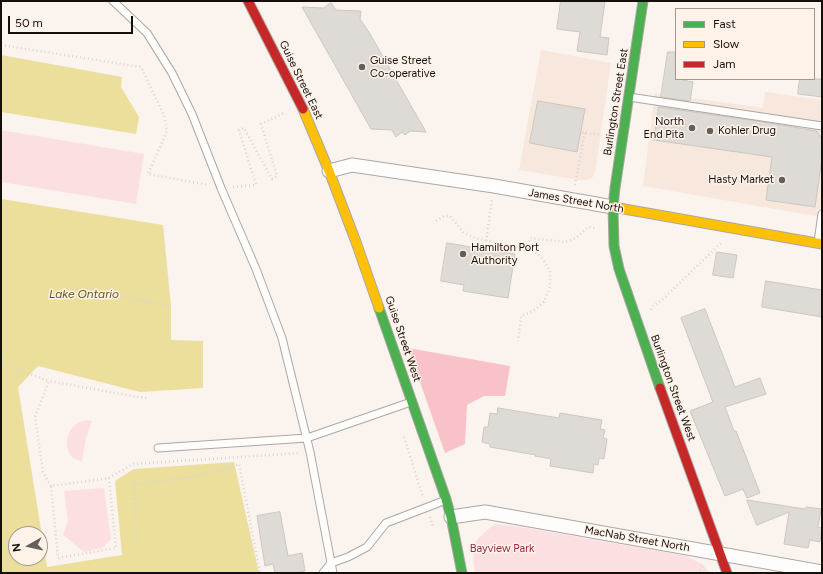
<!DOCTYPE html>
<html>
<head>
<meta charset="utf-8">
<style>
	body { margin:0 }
	#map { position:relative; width:823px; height:574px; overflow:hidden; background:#faf3ee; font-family:Figtree,sans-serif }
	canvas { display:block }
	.frame { position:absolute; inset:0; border:2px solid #150f0c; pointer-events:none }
	.legend { position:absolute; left:675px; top:8px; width:140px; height:72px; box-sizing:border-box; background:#fff2e9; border:1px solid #a19791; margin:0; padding:5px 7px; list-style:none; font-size:12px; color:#150f0c }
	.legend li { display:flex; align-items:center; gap:8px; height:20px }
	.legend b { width:20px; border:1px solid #a19791 }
	.north { position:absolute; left:8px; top:526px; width:40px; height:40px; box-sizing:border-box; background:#fff2e9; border:1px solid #a19791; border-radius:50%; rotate:262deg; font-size:11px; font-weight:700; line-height:16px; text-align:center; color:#150f0c }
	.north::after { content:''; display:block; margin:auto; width:14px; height:18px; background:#655f5b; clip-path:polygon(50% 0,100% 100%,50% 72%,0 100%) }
	.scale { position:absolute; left:8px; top:16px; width:125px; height:18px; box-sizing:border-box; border:2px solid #150f0c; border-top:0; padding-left:5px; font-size:12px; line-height:14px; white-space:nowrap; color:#150f0c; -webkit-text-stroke:3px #fff2e9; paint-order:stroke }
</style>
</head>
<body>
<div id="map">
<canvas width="823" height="574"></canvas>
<div class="frame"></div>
<ul class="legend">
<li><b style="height:5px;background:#4caf50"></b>Fast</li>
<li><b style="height:5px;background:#ffc107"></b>Slow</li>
<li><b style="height:5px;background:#c62828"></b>Jam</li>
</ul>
<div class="north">N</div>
<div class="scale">50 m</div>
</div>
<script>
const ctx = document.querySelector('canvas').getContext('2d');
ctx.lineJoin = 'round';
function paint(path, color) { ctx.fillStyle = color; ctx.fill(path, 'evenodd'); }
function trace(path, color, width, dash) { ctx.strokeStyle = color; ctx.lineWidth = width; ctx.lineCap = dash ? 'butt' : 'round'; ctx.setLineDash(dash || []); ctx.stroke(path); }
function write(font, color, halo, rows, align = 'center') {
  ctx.font = font + ' Figtree,sans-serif'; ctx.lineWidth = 3; ctx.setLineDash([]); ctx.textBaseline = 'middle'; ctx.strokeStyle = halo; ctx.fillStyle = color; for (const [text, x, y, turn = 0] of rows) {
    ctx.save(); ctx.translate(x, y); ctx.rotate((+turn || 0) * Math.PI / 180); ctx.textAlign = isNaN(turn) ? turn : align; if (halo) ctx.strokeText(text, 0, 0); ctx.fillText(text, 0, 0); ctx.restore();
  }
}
paint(new Path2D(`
	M541 50 611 63 595 173 592 178 586 180H580L519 170Z
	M765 92 822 100V217L643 186 655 93 763 108Z`), '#f7e7dd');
paint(new Path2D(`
	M1 130 144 154 136 204 1 182Z
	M87 420 92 421 86 438 82 461C81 461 76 459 75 459 62 452 66 429 78 423 80 421 84 421 87 420Z
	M104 488 111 539 102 548 84 552 63 535 68 520 64 491Z
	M495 524 521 527 686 556 702 564 710 573H475C472 544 471 542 495 524Z`), '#fce0e1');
paint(new Path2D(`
	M408 348 510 366 505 396H484L467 405 465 444 445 453Z`), '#f9c2c8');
paint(new Path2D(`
	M1 55 122 77 121 87 139 117 136 134 1 112Z
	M1 199 163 225 171 306V340L203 341V388L140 392 38 366 18 387 47 567 122 555 115 481 134 469 234 462 259 573H1ZM16 534H40V558H16Z`), '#ebdf9b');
const building = new Path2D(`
	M561 1H605L600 37 609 38 607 55 577 51 580 32 557 29Z
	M331 3 336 10 361 11 360 19 370 34 426 132 410 131 405 135 402 132 396 137 392 130 371 129 302 7 323 8Z
	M668 52H676V79H683V80L693 82 690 101 661 97Z
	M800 79H822V97L798 94Z
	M538 101 585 109 577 152 530 143Z
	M659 107 763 122 817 131 822 139V158L815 207 766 200 772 157 654 140Z
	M447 243 515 254 508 298 463 291 464 285 441 281Z
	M717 252 737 255 733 278 713 275Z
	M766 281 822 290V317L762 307Z
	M705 309 735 387 760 378 766 394 725 407 734 431H736L760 493 747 498 743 489 725 496 690 411 713 402 681 318Z
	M498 408 559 418 560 413 602 420 600 429 605 430 603 438 607 439 604 459 599 458 598 465 594 464 593 473 550 466 551 459 535 456 536 455 490 447V444L482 442 484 427H488L490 413 497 414Z
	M747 500 805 509 806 507 821 509 818 527 822 528 820 542 810 540 808 548 784 544 789 512 757 525Z
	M280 512 288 556 302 553 305 571 293 573H275L273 564 265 566 257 516Z`);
paint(building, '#dedad5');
trace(building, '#ccc6c1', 1);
const lane = new Path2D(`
	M113 1 147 33 172 73 192 114 221 188 256 269 282 338 310 452 333 573
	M629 97 822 126
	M818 242 822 214
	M158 448 307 438 411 402
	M323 573 331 563 348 557 367 547 386 523 446 500`);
const street = new Path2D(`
	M329 171 352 165 494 186 613 207
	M451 517 485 512 822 572`);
const fast = new Path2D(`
	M643 1 615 188 613 207 614 246 619 269 660 388
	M379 308 446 499 451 517 462 573`);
const slow = new Path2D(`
	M303 109 329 171 356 242 379 308
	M613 207 822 244`);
const jam = new Path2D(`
	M248 1 303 109
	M660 388 727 573`);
trace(lane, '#aca7a3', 9);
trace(street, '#aca7a3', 15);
trace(fast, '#aca7a3', 11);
trace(slow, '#aca7a3', 11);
trace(jam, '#aca7a3', 11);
trace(new Path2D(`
	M1 45 141 67 164 115 167 130 161 145 148 174 208 185
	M582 132 602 135
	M575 185 585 132
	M233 187 256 185 239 130 244 128 272 179 277 176 261 124 284 113
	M436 221 444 216H450L464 233 475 238 534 251 542 258 550 271V287L544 302 533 311 521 316 518 341
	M486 241 492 200
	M527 249 530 238 565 242 576 238 588 227 597 229
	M73 288 171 306
	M651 310 653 306 662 300 721 243
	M1 364 49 381
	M404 437 423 497
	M109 478 116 548 58 558 51 486 109 478 133 464 300 453
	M51 486 43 472 35 417 49 381 132 396 148 398
	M430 517 433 527
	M137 544 134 484 193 477 239 464 260 573
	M697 573 704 565`), '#d8d5d4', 2.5, [1, 3]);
trace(lane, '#fefdfc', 7);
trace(street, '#fefdfc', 13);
trace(fast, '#4caf50', 9);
trace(slow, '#ffc107', 9);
trace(jam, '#c62828', 9);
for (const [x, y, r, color] of [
	[362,67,4,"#655f5b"],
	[692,128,4,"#655f5b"],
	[710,131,4,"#655f5b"],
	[782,180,4,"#655f5b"],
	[463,254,4,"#655f5b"]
]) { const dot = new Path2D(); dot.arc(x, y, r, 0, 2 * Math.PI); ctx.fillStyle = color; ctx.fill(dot); trace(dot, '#fff2e9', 1.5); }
write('11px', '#150f0c', '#fff2e9', [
	["Guise Street",370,61],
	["Co-operative",370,74],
	["North",684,122,"right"],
	["End Pita",684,135,"right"],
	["Kohler Drug",718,131],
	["Hasty Market",774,180,"right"],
	["Hamilton Port",471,248],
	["Authority",471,261]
], 'left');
write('11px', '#150f0c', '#fff2e9', [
	["Guise Street East",301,80,64],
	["Burlington Street East",616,102,-81],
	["James Street North",576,201,10],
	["Guise Street West",403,339,71],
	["Burlington Street West",673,388,70],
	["MacNab Street North",637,539,10]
]);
write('11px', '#972846', '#fff2e9', [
	["Bayview Park",502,549]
]);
write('italic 12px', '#61570e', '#fff2e9', [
	["Lake Ontario",84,294]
]);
</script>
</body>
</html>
